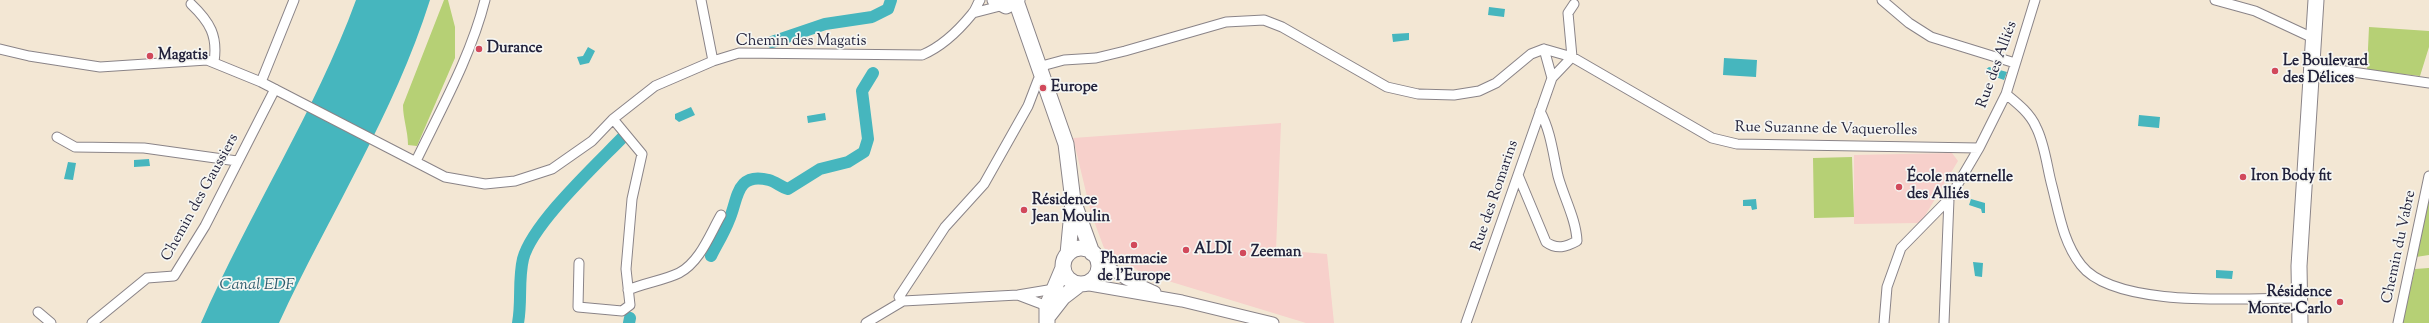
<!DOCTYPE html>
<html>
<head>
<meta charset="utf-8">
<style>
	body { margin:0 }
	canvas { display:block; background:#f3e7d4 }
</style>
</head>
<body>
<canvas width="2429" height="323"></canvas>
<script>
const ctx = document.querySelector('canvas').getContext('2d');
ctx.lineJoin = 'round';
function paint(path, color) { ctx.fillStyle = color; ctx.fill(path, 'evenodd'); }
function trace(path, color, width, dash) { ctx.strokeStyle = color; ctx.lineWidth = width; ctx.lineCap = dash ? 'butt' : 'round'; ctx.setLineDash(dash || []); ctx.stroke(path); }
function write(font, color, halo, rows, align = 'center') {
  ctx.font = font + ' "Sorts Mill Goudy",serif'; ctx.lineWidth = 3.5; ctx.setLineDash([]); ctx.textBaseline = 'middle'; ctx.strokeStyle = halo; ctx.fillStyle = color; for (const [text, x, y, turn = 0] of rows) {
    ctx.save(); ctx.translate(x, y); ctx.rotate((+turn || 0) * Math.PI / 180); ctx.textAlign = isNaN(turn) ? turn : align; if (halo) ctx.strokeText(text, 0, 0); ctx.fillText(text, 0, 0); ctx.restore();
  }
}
paint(new Path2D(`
	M1281 123 1276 250 1327 254 1334 323H1306L1142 273 1104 248 1091 213 1073 138Z
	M1952 153 1958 161 1923 219 1918 223 1854 224V155Z`), '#f7d0cb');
paint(new Path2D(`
	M444 0H448L455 27V58L417 146 408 145C408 131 403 119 403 105Z
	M2369 27 2429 31V47L2420 76 2367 70Z
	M1852 157 1854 217 1814 218 1813 158Z
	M2429 197V255L2416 257Z
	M2429 268V323H2402L2415 269Z`), '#b6d075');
paint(new Path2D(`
	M356 0H430C394 114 329 215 279 323H201C249 213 315 112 356 0Z
	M1489 7 1505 9 1504 17 1488 15Z
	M1409 33V40L1393 42 1392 34Z
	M588 47 595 51 589 63 580 65 577 57 583 56Z
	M1724 58 1757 60 1756 77 1723 75Z
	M1989 67 2007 72 2004 80 1987 74 1985 70Z
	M691 107 695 115 679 122 675 119V114Z
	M825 113 826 120 808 123 807 116Z
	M2139 115 2160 117 2159 128 2138 126Z
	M149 159 150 166 134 167V160Z
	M68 162 76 163 73 180 64 179Z
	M1756 199 1757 209 1752 210 1751 206H1743V200Z
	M1971 199 1985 203V213H1982L1981 209 1969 205Z
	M1973 262 1983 263 1982 277 1975 276Z
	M2216 270 2233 271 2232 279 2216 278Z`), '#46b6be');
trace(new Path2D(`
	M772 42 825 24 872 17 888 9 891 0
	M711 256C717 244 724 233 729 220 738 201 735 171 769 180 776 182 781 187 788 189L820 169 848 162 864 152 868 139 862 91 873 73
	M518 323C522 302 518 280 523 259 532 224 596 165 623 137
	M629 323 630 318`), '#46b6be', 12);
const minor = new Path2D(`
	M701 0 713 61
	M1882 0 1909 23 1931 37 2015 63
	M2215 0 2255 11 2313 38
	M191 4C210 22 218 36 214 62
	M973 13 1004 5
	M0 49 29 56 100 67 207 60 261 82 445 177 485 184 515 181 552 169 592 141 613 119 655 86 713 61 739 53 922 55C941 47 959 30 972 14 976 10 977 4 980 0
	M1544 49 1552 78
	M2311 66 2429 83
	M1038 67 1064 60 1096 58 1125 51 1226 22 1264 20 1282 27 1387 87 1418 94 1454 95 1479 91 1496 83 1531 54 1544 49 1572 57 1712 138 1737 144 1979 148
	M261 82 294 0
	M2006 94C2017 103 2030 113 2036 127 2045 144 2047 168 2052 186 2059 213 2063 242 2081 265 2115 309 2246 298 2298 298
	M57 137 75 147 144 148 237 161
	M416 161C441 109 471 56 485 0
	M1518 175 1546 242C1557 250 1566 247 1577 241 1576 219 1564 198 1558 176 1553 154 1551 132 1540 111
	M579 263 578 307 622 311 630 305 626 269 632 199 642 154 613 119
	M628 290C644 283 665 280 679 273 700 262 710 234 721 215
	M1018 295 1047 306
	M899 297 945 227 984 184 1028 106 1038 80
	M38 312 51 323
	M92 323 147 278 174 276 205 226 275 89
	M866 323 903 301 1018 295 1054 289
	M1466 323 1552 78 1572 57 1568 13 1574 4
	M1884 323 1887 287 1901 248 1949 199 1979 148 2006 94 2035 0
	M1944 323 1949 199
	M2398 323 2429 176`);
const tertiary = new Path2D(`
	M1097 259 1126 279 1155 292
	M1084 284 1182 301 1273 323`);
const primary = new Path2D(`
	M995 0 1006 6 1017 0
	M1016 1 1066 144 1073 201 1068 254
	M1075 206 1092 253
	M1063 266a18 18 0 1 1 36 0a18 18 0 1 1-36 0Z
	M1049 315 1063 297 1080 284
	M1047 323V306L1063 268
	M2300 323 2299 266 2316 0`);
trace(minor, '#8a8488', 11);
trace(tertiary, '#8a8488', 13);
trace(primary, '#8a8488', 17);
trace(minor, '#fff', 9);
trace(tertiary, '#fff', 11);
trace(primary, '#fff', 15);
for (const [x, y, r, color] of [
	[479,49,4,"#d1495b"],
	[150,56,4,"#d1495b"],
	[2275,71,4,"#d1495b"],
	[1043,88,4,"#d1495b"],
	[2243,177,4,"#d1495b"],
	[1899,187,4,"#d1495b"],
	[1024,210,4,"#d1495b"],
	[1134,245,4,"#d1495b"],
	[1186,250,4,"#d1495b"],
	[1243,253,4,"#d1495b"],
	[2340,302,4,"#d1495b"]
]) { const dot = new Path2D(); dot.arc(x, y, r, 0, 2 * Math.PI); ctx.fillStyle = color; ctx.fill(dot); trace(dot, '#f6f6f2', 1.5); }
write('15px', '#22223b', '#f6f6f2', [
	["Chemin des Magatis",801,42],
	["Rue des Alliés",1998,65,-70],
	["Rue Suzanne de Vaquerolles",1826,130,1],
	["Rue des Romarins",1496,196,-71],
	["Chemin des Gaussiers",201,198,-61],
	["Chemin du Vabre",2400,247,-78]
]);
write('bold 15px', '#22223b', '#f6f6f2', [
	["Durance",487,49],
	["Magatis",158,56],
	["Le Boulevard",2283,62],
	["des Délices",2283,79],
	["Europe",1051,88],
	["Iron Body fit",2251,177],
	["École maternelle",1907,178],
	["des Alliés",1907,195],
	["Résidence",1032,201],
	["Jean Moulin",1032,218],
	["ALDI",1194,250],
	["Zeeman",1251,253],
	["Pharmacie",1134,260,"center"],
	["de l'Europe",1134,277,"center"],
	["Résidence",2332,293,"right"],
	["Monte-Carlo",2332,310,"right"]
], 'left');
write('italic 16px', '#305d6f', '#f6f6f2', [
	["Canal EDF",257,286]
]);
</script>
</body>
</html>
